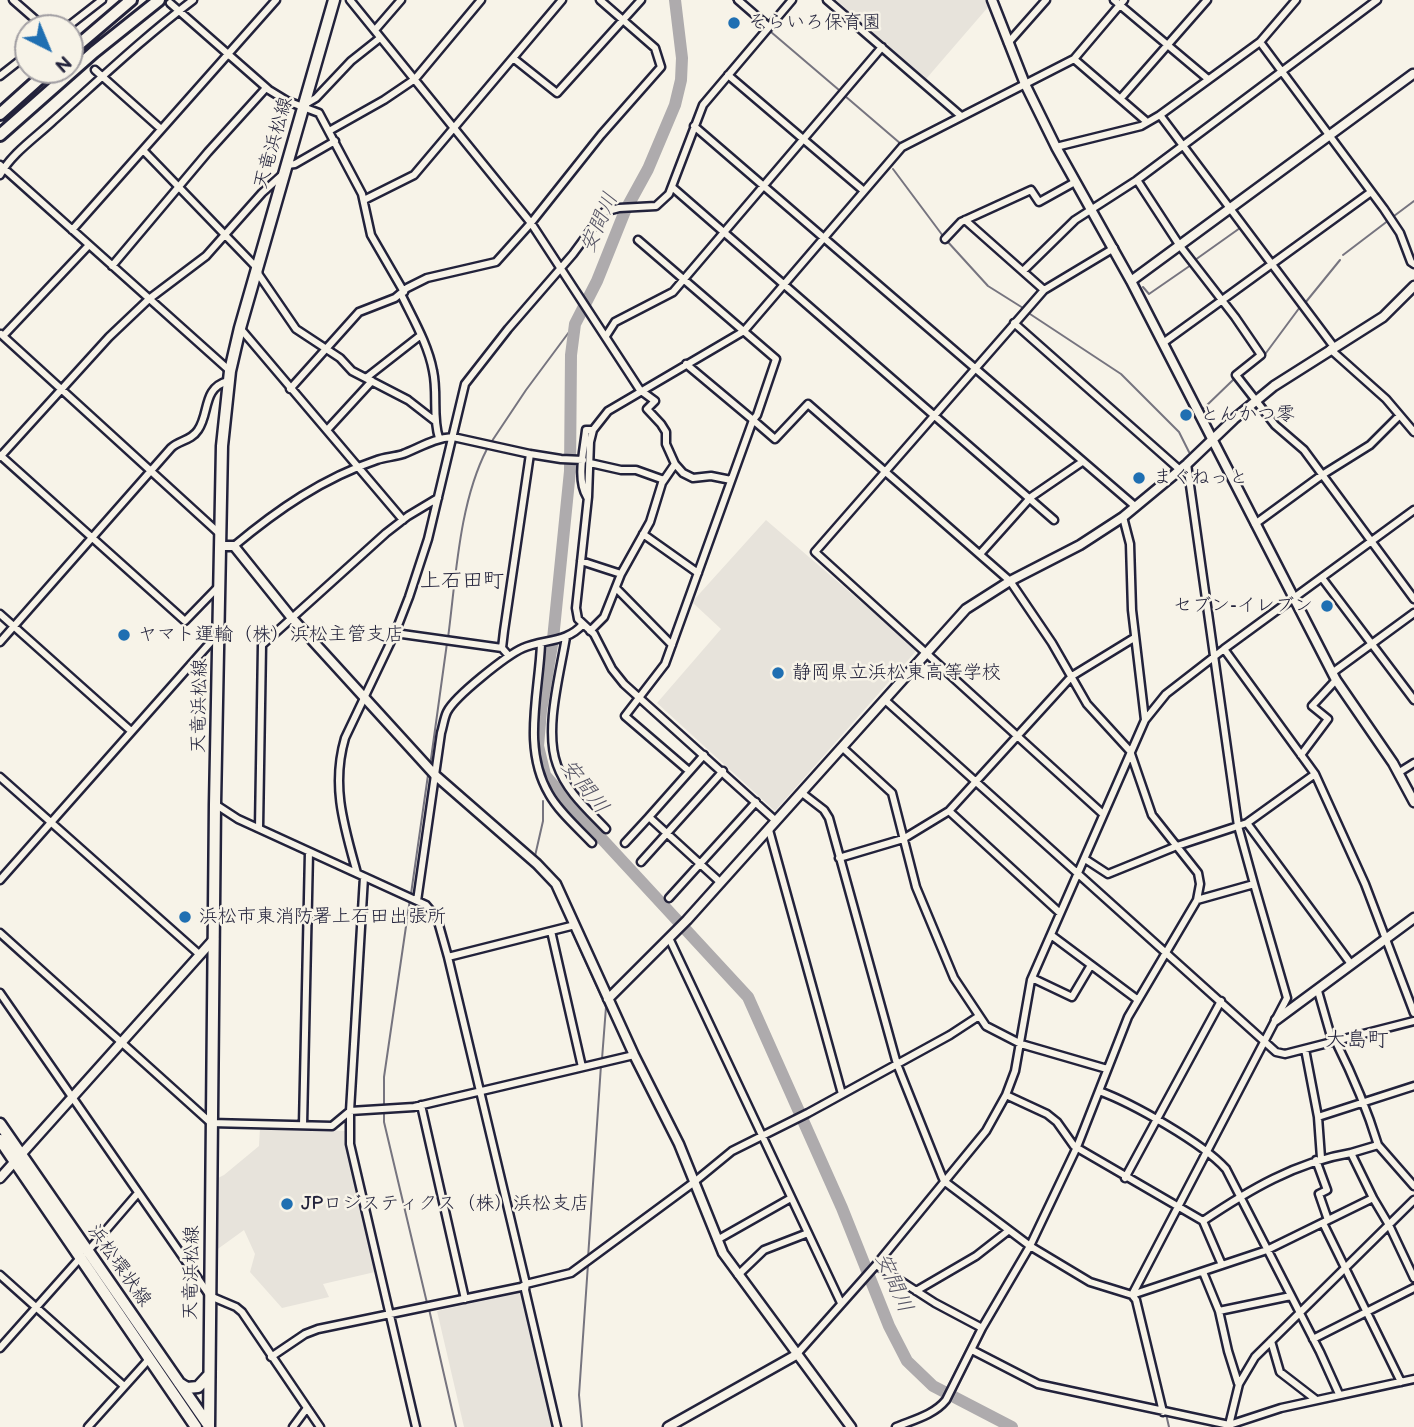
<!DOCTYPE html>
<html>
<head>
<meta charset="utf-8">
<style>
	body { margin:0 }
	#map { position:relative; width:1414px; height:1427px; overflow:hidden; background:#f7f3e8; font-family:"Balsamiq Sans",sans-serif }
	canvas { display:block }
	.north { position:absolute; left:14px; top:14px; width:70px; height:70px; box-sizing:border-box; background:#f7f3e8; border:2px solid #a29fa3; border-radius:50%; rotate:137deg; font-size:19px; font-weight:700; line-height:28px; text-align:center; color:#22223b }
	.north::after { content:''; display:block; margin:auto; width:24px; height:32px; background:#1f6fb2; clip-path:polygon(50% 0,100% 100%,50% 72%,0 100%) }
</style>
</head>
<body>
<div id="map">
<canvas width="1414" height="1427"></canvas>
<div class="north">N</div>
</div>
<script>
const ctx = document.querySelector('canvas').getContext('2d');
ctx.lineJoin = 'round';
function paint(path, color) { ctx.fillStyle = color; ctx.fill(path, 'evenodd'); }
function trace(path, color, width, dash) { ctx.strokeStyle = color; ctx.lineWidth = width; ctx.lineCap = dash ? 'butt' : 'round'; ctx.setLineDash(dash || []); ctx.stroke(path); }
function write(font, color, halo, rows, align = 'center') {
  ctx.font = font + ' "Balsamiq Sans","Klee One",sans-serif'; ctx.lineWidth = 5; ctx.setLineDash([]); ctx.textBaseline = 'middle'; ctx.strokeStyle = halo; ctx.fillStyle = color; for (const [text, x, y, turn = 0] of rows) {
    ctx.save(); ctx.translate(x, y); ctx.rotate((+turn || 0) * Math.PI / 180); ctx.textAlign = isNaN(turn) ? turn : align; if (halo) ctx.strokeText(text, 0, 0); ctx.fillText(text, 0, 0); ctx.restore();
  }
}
paint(new Path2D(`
	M836 0H987L989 6 926 79Z
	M766 520 917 650 775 811 657 703 721 629 692 602Z
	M260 1127 345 1131 346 1146 375 1272 323 1284 329 1297 282 1308 250 1272 255 1254 244 1230 215 1251 216 1179 224 1175 259 1146Z
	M521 1292 553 1427H464L437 1311Z`), '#e7e3db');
trace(new Path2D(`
	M733 0 745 10
	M1287 15 1300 0
	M771 32 839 90
	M845 96 901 144 899 146
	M1190 160 1223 204
	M893 169 943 236
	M1394 216 1414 201
	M947 241 988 286 1023 308
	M1343 255 1389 220
	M1195 260 1240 228 1232 217
	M1143 287 1149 294 1191 265
	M1305 303 1340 260
	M1030 314 1121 374 1179 432 1189 452
	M1263 357 1300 307
	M1251 367 1259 361
	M1204 408 1234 379
	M490 444 526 390 575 324
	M448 638C456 577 459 503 487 449
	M1226 721 1236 788
	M430 766 447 643
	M1238 801 1241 817
	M1243 829 1274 943
	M535 856 543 821V801
	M532 865 543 876
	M411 894 428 775
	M560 903 569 924
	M571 929 606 1007 602 1059
	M384 1105V1077L410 899
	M384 1111V1122L427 1303
	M588 1258 601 1065
	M429 1309 456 1427
	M1166 1414 1169 1427
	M582 1427 579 1395 588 1264`), '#76747f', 2);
trace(new Path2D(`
	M675 0 682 58 681 80 675 105 648 169 625 211 597 281 575 324 571 355 570 471 553 639 541 711 538 746 545 775 566 800 748 997 842 1208 889 1326 907 1361 933 1386 1012 1427`), '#aeabad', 12);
trace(new Path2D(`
	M70 49 95 70`), '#ccc9c5', 6, [6, 3]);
const street = new Path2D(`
	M13 0 45 28
	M350 0 531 223 640 390 655 401 647 409 661 424 666 432V444L675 464 683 473 693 478 711 476 731 480
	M738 0 769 27
	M827 0 961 116
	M1114 0 1208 79
	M1377 0 1137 180 1180 246 1235 317 1261 355 1236 375 1275 425 1304 450 1414 599
	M170 3 269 90 287 101 319 113 362 194 371 235 404 292
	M66 28 102 0
	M375 30 401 0
	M1260 42 1384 209 1400 233 1411 262 1414 264
	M1008 43 1046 0
	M513 58 557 93 641 0
	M1074 59 1147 122
	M95 70 161 129
	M728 75 864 191
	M0 76 28 54
	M1121 98 1207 0
	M304 105 316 98 351 61 380 38
	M1160 115 1260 42 1296 0
	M694 126 1136 507
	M329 131 384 100 415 79 481 0
	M1056 147 1141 126 1160 115 1334 347
	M143 150 257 268 259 275 296 329 340 358 352 371 408 400 435 421
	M0 165 230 371
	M287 165 295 164 335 141
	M0 175C11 154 36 137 53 121 99 80 144 37 193 0
	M672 187 1054 520
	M364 200 414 175 562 0
	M965 220 1044 290
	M72 230 276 0
	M945 239 961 222 1031 190 1039 202 1075 182
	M638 240 776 359 757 415 753 420 775 439 808 404 1010 581 1052 643 1087 704 1130 751 1152 815 1198 873 1200 884 1197 900
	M112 266 208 152 266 88
	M1023 271 1075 220 1137 180
	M401 294C413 319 428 344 433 371 438 394 432 416 439 438
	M1014 323 1180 470
	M240 328 403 520
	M1 334 3 336 89 245
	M3 336 221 535
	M606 336 615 322 673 292 882 47
	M1163 343 1371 192
	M1330 349 1386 399 1414 432
	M686 364 753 420 665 664 625 716 689 771
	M366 378 421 335
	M290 389 359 312 395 298 407 288 427 278 496 262 531 223 601 135 661 67 655 48 600 0
	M327 430 372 381
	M0 455 185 621 218 587
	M0 457 109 337 149 299 206 256 262 193 282 175
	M590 463 621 470H636L664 480
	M587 497C576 480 584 449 586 430H593
	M1123 517 1130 544 1132 610 1145 720
	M1255 524 1322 475 1370 445 1399 416
	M643 534 698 573
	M234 546C277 510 323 478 377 460 385 457 394 457 403 454 421 447 434 438 453 437L530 454 561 459 583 460
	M980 554 1031 497 1082 462
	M581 561 621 574
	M1322 578 1414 700
	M616 588 672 645
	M0 614 131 731
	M590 631 604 617 621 574 650 522 662 483 675 464
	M395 633 502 648
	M566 637C560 674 544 730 557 765 566 791 588 810 606 829
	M0 642 171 448C179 440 191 441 198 430 210 413 202 388 228 381
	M541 644C539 694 522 748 549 794 559 812 578 828 592 843
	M1224 649 1315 774 1365 884 1414 1013
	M509 656 502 648 504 631 530 454
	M1332 673 1414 613
	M885 700 1276 1052 1285 1054 1414 1021
	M843 748 892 793 916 887 954 978 986 1026 1021 1044 1107 1069
	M704 755 649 817 721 883
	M1301 755 1328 719 1312 706 1336 680
	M1398 773 1414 763
	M0 777 199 954
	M802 793 824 810 829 818 897 1064 941 1174 944 1181 1030 1246 1090 1282 1132 1295 1267 1250 1373 1198 1389 1225 1414 1278
	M215 804 238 819 426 905 437 918 448 957 526 1284 525 1290 557 1427
	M949 811 1060 913
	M1103 814 815 552 1044 290 1114 248
	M776 821 624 684 612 669 594 634 578 619 576 608 588 497 590 442 593 430 608 411 744 331 902 147 1074 59 1124 0
	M1247 823 1315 774
	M259 828 262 645 386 533 408 516 438 498
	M769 830 842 1094
	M625 843 649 817
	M839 858 903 839 949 811 1072 676 1134 638
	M1085 859 1108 874 1177 846 1247 823 1351 964
	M641 862 723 771
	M357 873C344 826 331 786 345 738L395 633 409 597 428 539 465 384 508 329 573 254 604 212 619 208 656 206 669 194 703 105 792 0
	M364 877 350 1111V1144L416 1427
	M0 880 217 635
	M669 898 756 802
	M417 901 441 733C443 727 444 718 447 712 455 696 507 655 523 648 544 639 567 643 583 624
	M551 931 582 1067
	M0 933 211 1123 332 1126 350 1111 414 1107 634 1055
	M1051 935 1138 1000
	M669 938 841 1303
	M448 957 575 925
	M1032 978 1072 997 1091 965
	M1318 991 1332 1040 1336 1042C1353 1076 1367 1109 1378 1145
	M0 993 210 1296 236 1307 242 1312 320 1427
	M1305 1049 1318 1117 1321 1158
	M1099 1091C1132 1103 1203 1143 1226 1169L1320 1352 1339 1394
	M1006 1095 1047 1114 1057 1122 1074 1146 1203 1221 1222 1265
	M421 1105 465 1299
	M1318 1117 1414 1086
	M303 1125 309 852
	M1316 1160 1327 1190 1319 1194 1328 1220
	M1125 1178 1221 1001
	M1373 1198 1351 1153 1378 1145 1414 1186
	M1203 1221C1249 1190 1296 1162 1351 1153
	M1323 1223 1401 1382
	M717 1240 791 1198
	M88 1251 138 1193
	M876 1265 935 1303 982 1328
	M1203 1272 1219 1311 1228 1351 1238 1383
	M0 1275 124 1386
	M738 1275 764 1250 808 1233
	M916 1291 976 1256 1008 1231
	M1219 1311 1291 1296
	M1313 1339 1414 1288
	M1271 1341 1280 1372 1315 1399
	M0 1348 81 1257
	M972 1350 1038 1384 1229 1425 1281 1408 1414 1379
	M796 1355 876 1265 986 1131 1006 1095 1015 1071 1031 980 1145 720 1166 694 1224 649 1414 510
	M271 1357 305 1334 318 1329 521 1287 526 1284 571 1273 693 1183 732 1151 808 1113 950 1035 979 1016
	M1163 1412 1136 1300 1132 1295 1287 998 1254 884
	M1229 1425 1239 1384 1255 1357 1414 1200
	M88 1427 150 1358
	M293 1427 307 1408
	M896 1427C913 1420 934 1415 946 1400L982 1328 1030 1246 1077 1147 1128 1017 1197 900 1254 884 1238 826 1187 464`);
const secondary = new Path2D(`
	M992 0 1025 84 1056 147 1131 281 1336 680 1393 763 1414 802
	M1131 281 1413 74
	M221 546H234L291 617 435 775 537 864 556 884 634 1055 679 1144 723 1253 851 1427
	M608 999 687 920 966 609 1010 581 1080 545 1123 517 1187 464 1234 419 1274 386 1383 317 1414 286
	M1276 1020 1414 918
	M0 1178 214 939
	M668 1427 796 1355`);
const primary = new Path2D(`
	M0 1124 209 1426
	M0 1140 196 1427
	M179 1383 187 1388 198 1387 209 1375
	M209 1427 215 804 222 446 230 371 240 328 334 0`);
const highway = new Path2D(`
	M70 52 131 0
	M0 114 49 70
	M0 135 94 52 159 0`);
trace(street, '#22223b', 11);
trace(secondary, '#22223b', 13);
trace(primary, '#22223b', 15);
trace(highway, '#22223b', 16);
trace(street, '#f7f3e8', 6);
trace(secondary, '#f7f3e8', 8);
trace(primary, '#f7f3e8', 10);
trace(highway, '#f7f3e8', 10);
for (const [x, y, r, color] of [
	[734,23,7,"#1f6fb2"],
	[1186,415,7,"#1f6fb2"],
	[1139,478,7,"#1f6fb2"],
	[1327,606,7,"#1f6fb2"],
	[124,635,7,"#1f6fb2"],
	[778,673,7,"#1f6fb2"],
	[185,917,7,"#1f6fb2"],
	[287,1204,7,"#1f6fb2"]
]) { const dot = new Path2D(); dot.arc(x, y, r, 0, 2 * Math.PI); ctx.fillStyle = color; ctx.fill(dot); trace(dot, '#f7f3e8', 2.5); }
write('19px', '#22223b', '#f7f3e8', [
	["そらいろ保育園",748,23],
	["とんかつ零",1200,415],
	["まぐねっと",1153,478],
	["セブン-イレブン",1313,606,"right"],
	["ヤマト運輸（株）浜松主管支店",138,635],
	["静岡県立浜松東高等学校",792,673],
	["浜松市東消防署上石田出張所",199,917],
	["JPロジスティクス（株）浜松支店",301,1204]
], 'left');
write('19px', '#22223b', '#f7f3e8', [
	["天竜浜松線",274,143,-74],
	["天竜浜松線",200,706,-89],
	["浜松環状線",119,1266,55],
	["天竜浜松線",192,1273,-89]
]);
write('italic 21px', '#535263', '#f7f3e8', [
	["安間川",600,223,-66],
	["安間川",584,787,52],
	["安間川",893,1283,66]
]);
write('21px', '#22223b', '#f7f3e8', [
	["上石田町",462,582],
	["大島町",1357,1041]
]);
</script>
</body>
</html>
